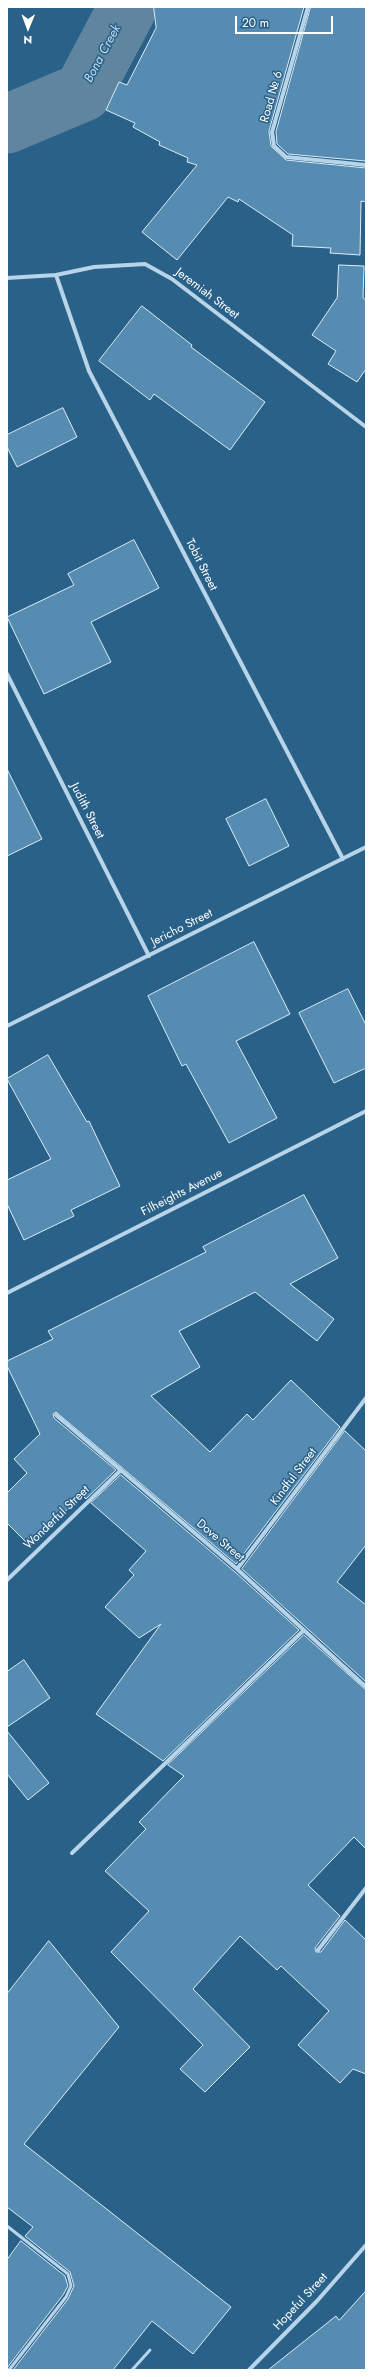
<!DOCTYPE html>
<html>
<head>
<meta charset="utf-8">
<style>
	body { margin:0 }
	#map { position:relative; width:373px; height:2377px; overflow:hidden; background:#2a6189; font-family:Jost,sans-serif }
	canvas { display:block }
	.frame { position:absolute; inset:0; border:8px solid #fff; pointer-events:none }
	.north { position:absolute; left:8px; top:8px; width:40px; height:40px; -webkit-text-stroke:3px #2a6189; paint-order:stroke; rotate:181deg; font-size:11px; font-weight:700; line-height:16px; text-align:center; color:#fff }
	.north::after { content:''; display:block; margin:auto; width:14px; height:18px; background:#fff; clip-path:polygon(50% 0,100% 100%,50% 72%,0 100%) }
	.scale { position:absolute; left:235px; top:16px; width:98px; height:18px; box-sizing:border-box; border:2px solid #fff; border-top:0; padding-left:5px; font-size:12px; line-height:14px; white-space:nowrap; color:#fff; -webkit-text-stroke:3px #2a6189; paint-order:stroke }
</style>
</head>
<body>
<div id="map">
<canvas width="373" height="2377"></canvas>
<div class="frame"></div>
<div class="north">N</div>
<div class="scale">20 m</div>
</div>
<script>
const ctx = document.querySelector('canvas').getContext('2d');
ctx.lineJoin = 'round';
function trace(path, color, width, dash) { ctx.strokeStyle = color; ctx.lineWidth = width; ctx.lineCap = dash ? 'butt' : 'round'; ctx.setLineDash(dash || []); ctx.stroke(path); }
function paint(path, color) { ctx.fillStyle = color; ctx.fill(path, 'evenodd'); }
function write(font, color, halo, rows, align = 'center') {
  ctx.font = font + ' Jost,sans-serif'; ctx.lineWidth = 3; ctx.setLineDash([]); ctx.textBaseline = 'middle'; ctx.strokeStyle = halo; ctx.fillStyle = color; for (const [text, x, y, turn = 0] of rows) {
    ctx.save(); ctx.translate(x, y); ctx.rotate((+turn || 0) * Math.PI / 180); ctx.textAlign = isNaN(turn) ? turn : align; if (halo) ctx.strokeText(text, 0, 0); ctx.fillText(text, 0, 0); ctx.restore();
  }
}
trace(new Path2D(`
	M7 124 83 92 128 7`), '#5f859f', 59);
const building = new Path2D(`
	M154 7H304L269 131 271 146 286 160 366 168V202L361 201 360 255 330 253 331 248 292 246 293 235 239 199 238 202 228 197 177 260 142 232 197 165 187 162 188 158 159 145 160 142 133 127 135 123 106 110 119 82 127 85 156 28Z
	M311 7H366V161L288 154 277 144 276 132Z
	M339 265 364 266 363 298 366 300V369L357 382 328 364 336 351 312 335 337 298Z
	M142 306 192 345 191 347 265 402 230 450 154 394 150 400 99 361Z
	M63 408 77 437 17 467 7 447V435Z
	M134 540 159 588 91 622 111 662 44 694 7 617 74 585 68 574Z
	M7 769 42 839 7 856Z
	M266 799 289 846 249 866 226 819Z
	M254 942 290 1014 236 1041 277 1118 229 1143 186 1064 182 1066 148 996Z
	M348 989 366 1025V1068L334 1083 299 1013Z
	M48 1055 87 1122 89 1121 120 1186 71 1210 74 1216 24 1240 7 1204V1180L51 1159 7 1079Z
	M304 1195 338 1258 290 1284 334 1319 317 1341 255 1292 179 1331 200 1367 151 1396 210 1452 247 1414 253 1420 291 1380 340 1427 236 1564 56 1412 53 1414 54 1418 116 1470 86 1499 82 1495 30 1546 7 1523V1493L27 1473 14 1459 40 1434 7 1366V1361L53 1339 48 1331 206 1252 203 1247Z
	M345 1431 366 1451V1545L337 1582 366 1605V1682L242 1569Z
	M121 1475 235 1572 299 1630 163 1761 96 1714 161 1624 139 1638 105 1607 134 1575 129 1570 146 1551 91 1503Z
	M304 1635 366 1690V1849L354 1837 308 1885 340 1916 315 1948 316 1952H321L345 1920 366 1940V2074L353 2069 340 2083 298 2045 329 2011 281 1966 277 1970 240 1936 193 1989 250 2047 205 2092 180 2069 203 2045 111 1952 149 1911 105 1871 146 1829 139 1822 184 1776 168 1765Z
	M24 1660 50 1698 7 1727V1672Z
	M7 1731 49 1783 28 1800 7 1774Z
	M49 1941 119 2027 24 2144 231 2307 193 2354 152 2321 113 2370H13L68 2299 74 2286 70 2272 25 2236 33 2227 7 2207V1994Z
	M21 2241 65 2276 68 2286 63 2295 7 2368V2260Z
	M366 2291V2370H268L336 2316 339 2320Z`);
paint(building, '#568cb2');
trace(building, '#dbecf7', 1);
trace(new Path2D(`
	M7 2226 68 2274 71 2286 66 2297 9 2370
	M132 2370 150 2350`), '#b8d4e8', 3);
trace(new Path2D(`
	M308 7 272 132 274 146 286 157 366 165
	M56 275 89 371 343 859
	M7 278 56 275 94 267 145 264 172 279 366 427
	M7 674 149 956
	M7 1026 366 847
	M7 1293 366 1111
	M56 1415 237 1569 366 1687
	M237 1569 366 1398
	M7 1580 121 1470
	M72 1853 304 1630
	M318 1950 366 1888
	M249 2370 317 2301 366 2245`), '#b8d4e8', 4);
write('12px', '#fff', '#2a6189', [
	["Road № 6",272,97,-74],
	["Jeremiah Street",207,294,37],
	["Tobit Street",201,565,63],
	["Judith Street",87,811,63],
	["Jericho Street",182,928,-27],
	["Filheights Avenue",182,1193,-27],
	["Kindful Street",294,1477,-53],
	["Wonderful Street",57,1518,-44],
	["Dove Street",220,1541,40],
	["Hopeful Street",301,2302,-47]
]);
write('italic 13px', '#c3def0', '#2a6189', [
	["Bona Creek",103,54,-62]
]);
</script>
</body>
</html>
